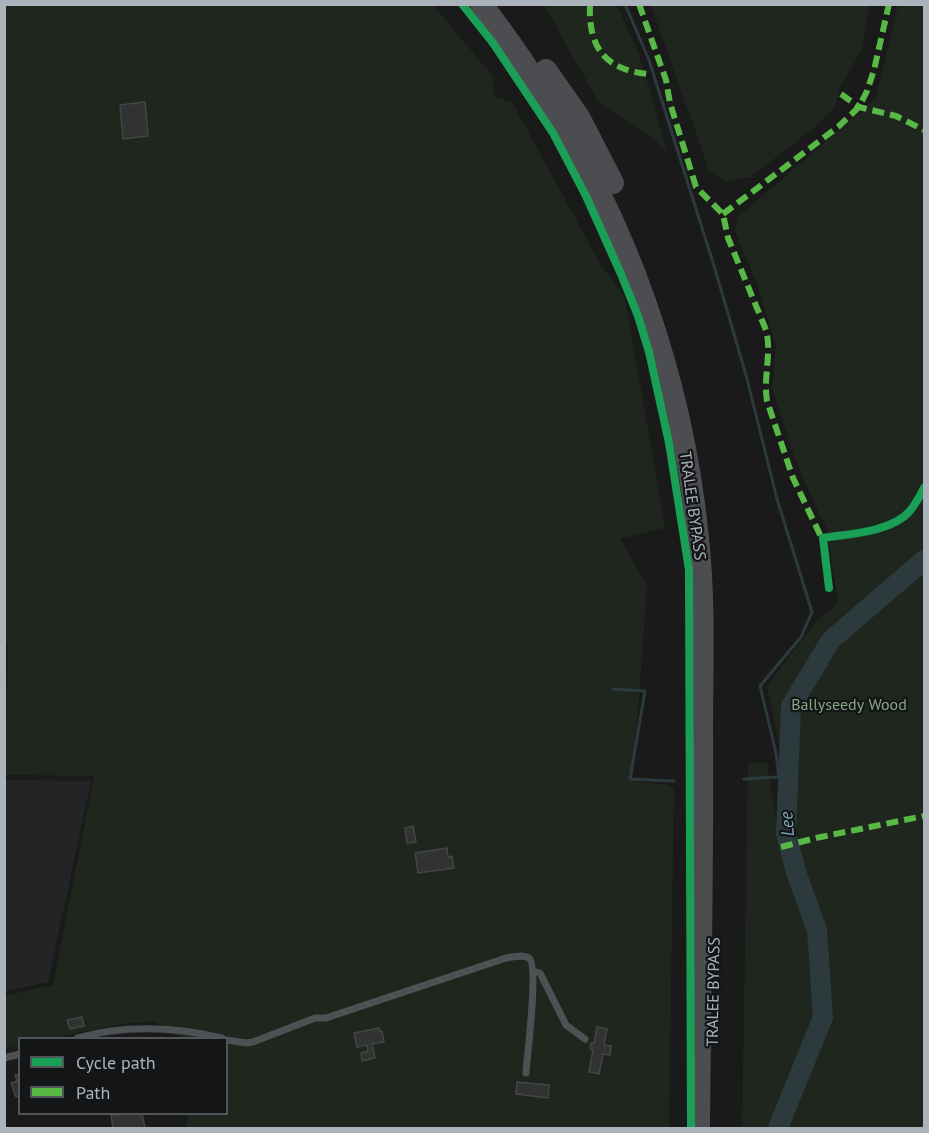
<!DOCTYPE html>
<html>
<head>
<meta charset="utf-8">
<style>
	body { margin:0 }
	#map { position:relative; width:929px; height:1133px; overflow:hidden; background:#1a1a1b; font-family:"PT Sans",sans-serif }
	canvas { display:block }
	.frame { position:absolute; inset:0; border:6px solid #abb4bc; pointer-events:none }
	.legend { position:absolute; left:18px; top:1037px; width:210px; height:78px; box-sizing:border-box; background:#141517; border:2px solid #505559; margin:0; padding:8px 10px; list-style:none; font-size:18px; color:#abb4bc }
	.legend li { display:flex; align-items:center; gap:12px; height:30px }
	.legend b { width:30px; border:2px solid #505559 }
</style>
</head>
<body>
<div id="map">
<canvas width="929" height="1133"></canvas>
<div class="frame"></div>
<ul class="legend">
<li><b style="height:8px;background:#1a9f57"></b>Cycle path</li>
<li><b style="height:8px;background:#58b947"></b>Path</li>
</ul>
</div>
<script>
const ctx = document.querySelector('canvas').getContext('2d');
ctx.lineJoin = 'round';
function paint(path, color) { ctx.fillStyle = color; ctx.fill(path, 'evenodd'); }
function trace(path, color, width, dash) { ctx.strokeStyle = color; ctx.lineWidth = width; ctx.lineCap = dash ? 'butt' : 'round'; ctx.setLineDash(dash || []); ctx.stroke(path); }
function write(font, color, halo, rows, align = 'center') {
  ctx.font = font + ' "PT Sans",sans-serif'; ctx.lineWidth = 4.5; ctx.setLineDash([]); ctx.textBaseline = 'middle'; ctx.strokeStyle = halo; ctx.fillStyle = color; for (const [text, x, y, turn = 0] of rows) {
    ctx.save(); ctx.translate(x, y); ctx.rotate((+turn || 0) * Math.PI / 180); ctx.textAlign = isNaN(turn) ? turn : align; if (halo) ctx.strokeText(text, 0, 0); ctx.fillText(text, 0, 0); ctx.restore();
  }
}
paint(new Path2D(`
	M5 780 91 781 48 982 5 991Z`), '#242427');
paint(new Path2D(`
	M5 5H433L492 75 495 97 512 102 602 267 625 298 665 528 620 539 647 586 633 781 667 785 674 789 669 1128H186L189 1114H226V1038H180L155 1021 115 1025 53 1038H20L19 1046 5 1049 4 996 53 985 94 776 5 775 8 643H4Z
	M544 5H617L639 54 667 151 646 133 598 101Z
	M651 5V4L869 5 862 50 842 83 835 106 820 123 751 177 725 182 709 170Z
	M898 5H924V1128H742L748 763 767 762 779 837 799 838 767 686 814 624 838 603 830 548 825 523 818 512 793 454 772 387 776 345 758 287 735 231 738 217 876 98Z`), '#1e261e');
trace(new Path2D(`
	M625 4 649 60 715 269 746 375 777 499 812 612 801 637 760 686 776 753 786 833
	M613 689 645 691 630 779 674 781
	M744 779 778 777`), '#2c3a3e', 3);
trace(new Path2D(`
	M778 1128 823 1017 817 930 796 872 786 833 791 706 831 640 924 560`), '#2c3a3e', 20);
const building = new Path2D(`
	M145 102 148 136 123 139 120 105Z
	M413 826 416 842 407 843 405 828Z
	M447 848 448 857 452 856 454 868 418 873 415 853Z
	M82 1017 84 1026 70 1029 67 1020Z
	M597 1027 607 1029 604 1045 611 1046 610 1055 603 1054 599 1074 589 1072 593 1050 590 1049 591 1043H594Z
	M379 1028 380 1032 382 1031 384 1042 372 1044 375 1058 362 1061 361 1053 368 1051 367 1045 357 1047 354 1033Z
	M20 1074V1096L16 1097 11 1083 17 1081 15 1075Z
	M517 1082 549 1085 548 1098 516 1094Z
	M122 1114H142L145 1128H113L111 1115Z`);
paint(building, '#323233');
trace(building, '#434547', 1.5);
trace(new Path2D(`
	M533 971 540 973 566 1025 585 1039
	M77 1038C124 1025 175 1027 222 1038
	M226 1040 247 1043 253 1042 315 1018H326L506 958C513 957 523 954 529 958 539 966 527 1056 526 1073
	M4 1058 20 1054`), '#4e5154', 7);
trace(new Path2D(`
	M481 4C502 30 521 58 539 86 627 222 682 377 698 538 705 603 702 668 702 733 703 865 700 997 699 1128
	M546 70 579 117 613 183`), '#4c4d50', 22);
trace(new Path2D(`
	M590 4C588 47 605 70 648 74
	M639 4 666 80 670 103 696 187 723 214 728 238 766 330C772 353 763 377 767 401L793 478 824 543
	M841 94 859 107 896 116 924 130
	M723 214 838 127 859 107 867 91 874 70 889 4
	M781 847 816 838 924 816`), '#58b947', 6, [12, 6]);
trace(new Path2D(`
	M462 4 493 43 553 133 586 196 621 274 638 316 649 352 669 443 689 570 691 1128
	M829 588 823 538C848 534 891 532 909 512 915 505 920 496 924 488`), '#1a9f57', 8);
write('16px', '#abb4bc', '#141517', [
	["TRALEE BYPASS",692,506,82],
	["TRALEE BYPASS",714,992,-89]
]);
write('16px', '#86a980', '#141517', [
	["Ballyseedy Wood",849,705]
]);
write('italic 18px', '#7faaba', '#141517', [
	["Lee",788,824,-94]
]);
</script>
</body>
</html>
